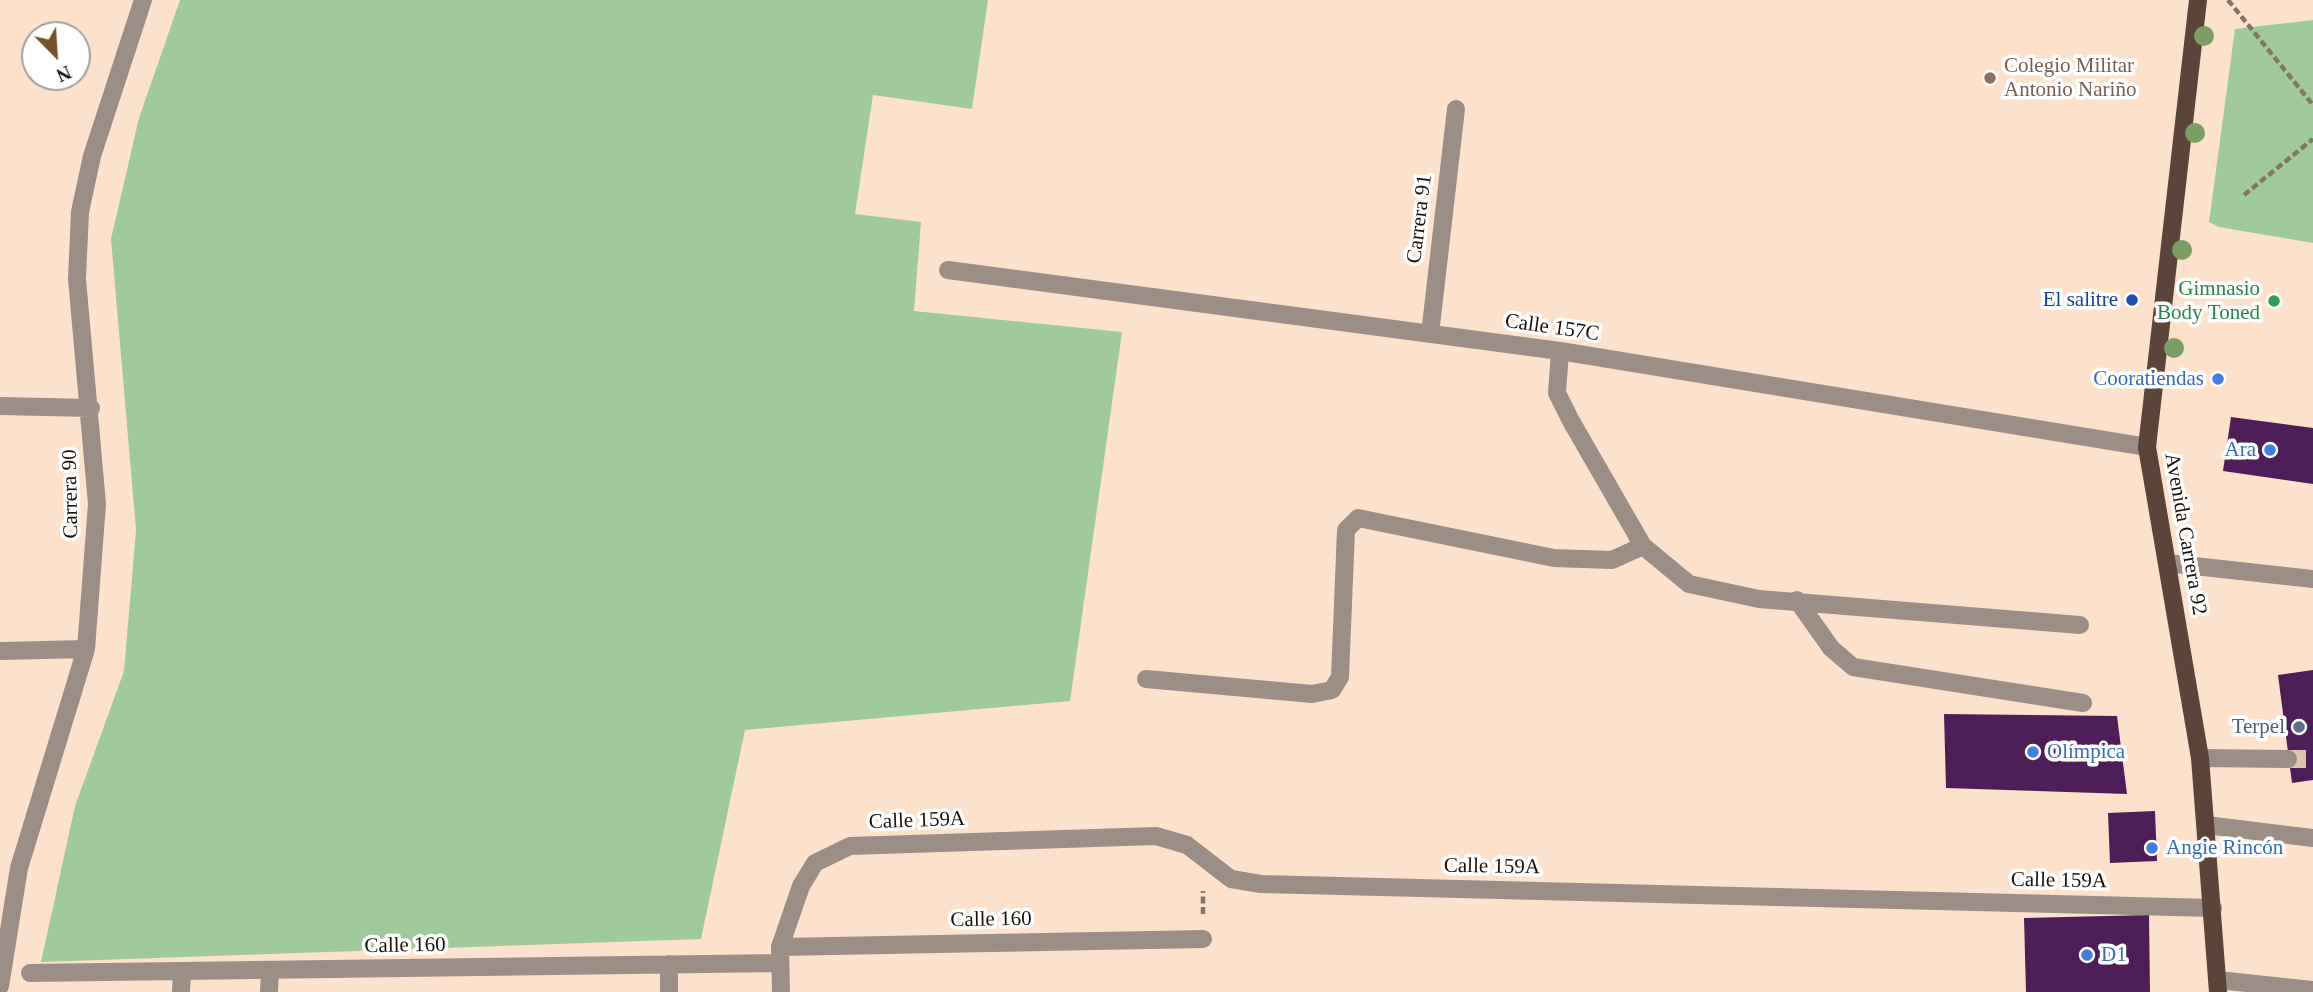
<!DOCTYPE html>
<html>
<head>
<meta charset="utf-8">
<style>
	body { margin:0 }
	#map { position:relative; width:2313px; height:992px; overflow:hidden; background:#fce2cd; font-family:Georgia,serif }
	canvas { display:block }
	.north { position:absolute; left:21px; top:21px; width:70px; height:70px; box-sizing:border-box; background:#fff; border:2px solid #a3a09d; border-radius:50%; rotate:156deg; font-size:19px; font-weight:700; line-height:28px; text-align:center; color:#191109 }
	.north::after { content:''; display:block; margin:auto; width:24px; height:32px; background:#735129; clip-path:polygon(50% 0,100% 100%,50% 72%,0 100%) }
</style>
</head>
<body>
<div id="map">
<canvas width="2313" height="992"></canvas>
<div class="north">N</div>
</div>
<script>
const ctx = document.querySelector('canvas').getContext('2d');
ctx.lineJoin = 'round';
function paint(path, color) { ctx.fillStyle = color; ctx.fill(path, 'evenodd'); }
function trace(path, color, width, dash) { ctx.strokeStyle = color; ctx.lineWidth = width; ctx.lineCap = dash ? 'butt' : 'round'; ctx.setLineDash(dash || []); ctx.stroke(path); }
function write(font, color, halo, rows, align = 'center') {
  ctx.font = font + ' Georgia,serif'; ctx.lineWidth = 7; ctx.setLineDash([]); ctx.textBaseline = 'middle'; ctx.strokeStyle = halo; ctx.fillStyle = color; for (const [text, x, y, turn = 0] of rows) {
    ctx.save(); ctx.translate(x, y); ctx.rotate((+turn || 0) * Math.PI / 180); ctx.textAlign = isNaN(turn) ? turn : align; if (halo) ctx.strokeText(text, 0, 0); ctx.fillText(text, 0, 0); ctx.restore();
  }
}
paint(new Path2D(`
	M180 0H988L972 109 873 95 855 214 921 222 914 311 1122 332 1070 701 745 730 701 939 41 962 75 806 124 671 136 530 111 239 139 118Z
	M2313 20V243L2219 227 2209 222 2235 29Z`), '#a0ca9c');
paint(new Path2D(`
	M2231 417 2313 428V484L2223 471Z
	M2313 670V780L2292 783 2278 675Z
	M1944 714 2117 716 2127 794 1946 788Z
	M2155 811 2157 861 2110 863 2108 813Z
	M2149 915 2150 992H2026L2024 918Z`), '#4d1e58');
trace(new Path2D(`
	M2288 759H2313`), '#dac3b0', 18, [18, 9]);
trace(new Path2D(`
	M2228 0 2313 105
	M2244 195 2313 139
	M1203 914V891`), '#857566', 4.5, [7, 3.5]);
trace(new Path2D(`
	M948 270 1560 351 2147 447
	M1430 334 1456 109
	M1560 351 1557 393 1571 421 1643 546 1689 584 1759 599 2080 625
	M0 406 91 408
	M2167 563 2313 579
	M1797 600 1831 648 1853 667 2083 703
	M0 651 86 649
	M1146 679 1312 694 1332 690 1340 677 1346 530 1358 518 1554 558 1612 560 1643 546
	M2200 758 2288 759
	M2206 825 2313 838
	M780 947 1203 939
	M30 973 780 963
	M2218 980 2313 990
	M0 986 19 868 86 649 97 504 77 279 80 212 92 156 143 0
	M181 992 182 971
	M269 992 270 971
	M669 992V964
	M781 992 780 947 801 886 815 863 850 846 1156 836 1187 845 1231 879 1261 884 2213 908`), '#9b8e87', 18);
trace(new Path2D(`
	M2198 0 2147 447 2200 758 2218 992`), '#5b453b', 18);
ctx.fillStyle = '#7c9e64';
for (const [x, y] of [
	[2204,36],
	[2195,133],
	[2182,250],
	[2174,348]
]) { ctx.beginPath(); ctx.arc(x, y, 10, 0, 2 * Math.PI); ctx.fill(); }
for (const [x, y, r, color] of [
	[1990,78,7,"#8d6e63"],
	[2132,300,7,"#1a4fb4"],
	[2274,301,7,"#2e9e5b"],
	[2218,379,7,"#3f7fe0"],
	[2270,450,7,"#3f7fe0"],
	[2299,727,7,"#5c6f8a"],
	[2033,752,7,"#3f7fe0"],
	[2152,848,7,"#3f7fe0"],
	[2087,955,7,"#3f7fe0"]
]) { const dot = new Path2D(); dot.arc(x, y, r, 0, 2 * Math.PI); ctx.fillStyle = color; ctx.fill(dot); trace(dot, '#fff', 2.5); }
write('21px', '#785e54', '#fff', [
	["Colegio Militar",2004,66],
	["Antonio Nariño",2004,90]
], 'left');
write('21px', '#191109', '#fff', [
	["Carrera 91",1420,219,-83],
	["Calle 157C",1552,328,8],
	["Carrera 90",71,494,-91],
	["Avenida Carrera 92",2185,534,80],
	["Calle 159A",917,821,-2],
	["Calle 159A",1492,867,1],
	["Calle 159A",2059,881,1],
	["Calle 160",991,920,-1],
	["Calle 160",405,946,-1]
]);
write('21px', '#27864d', '#fff', [
	["Gimnasio",2260,289],
	["Body Toned",2260,313]
], 'right');
write('21px', '#164399', '#fff', [
	["El salitre",2118,300]
], 'right');
write('21px', '#366cbe', '#fff', [
	["Cooratiendas",2204,379,"right"],
	["Ara",2256,450,"right"],
	["Olímpica",2047,752],
	["Angie Rincón",2166,848],
	["D1",2101,955]
], 'left');
write('21px', '#4e5e75', '#fff', [
	["Terpel",2285,727]
], 'right');
</script>
</body>
</html>
